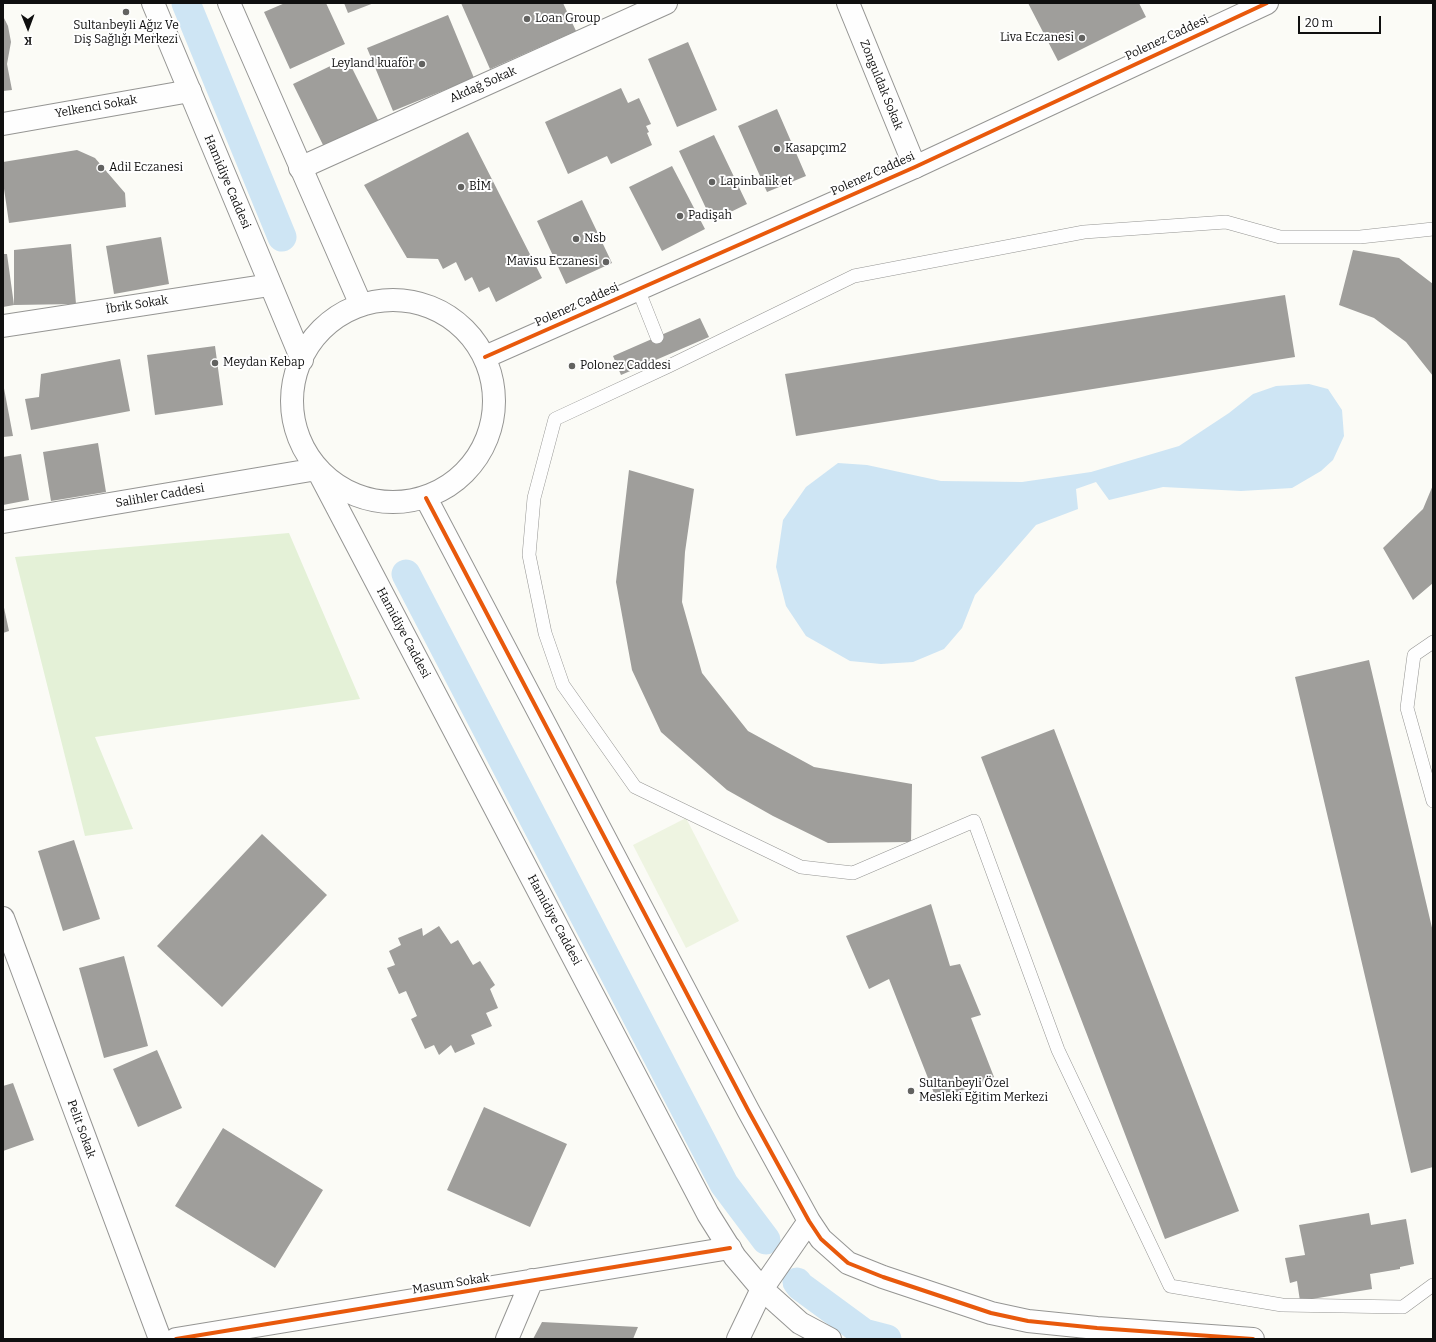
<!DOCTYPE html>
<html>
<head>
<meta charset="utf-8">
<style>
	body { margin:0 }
	#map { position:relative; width:1436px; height:1342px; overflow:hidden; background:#fbfbf6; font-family:Bitter,serif }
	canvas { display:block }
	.frame { position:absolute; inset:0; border:4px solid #0f0f0f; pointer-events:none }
	.north { position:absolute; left:8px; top:8px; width:40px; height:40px; -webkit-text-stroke:3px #fff; paint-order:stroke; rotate:179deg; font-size:11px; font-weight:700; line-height:16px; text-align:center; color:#0f0f0f }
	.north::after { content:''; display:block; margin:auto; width:14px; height:18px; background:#0f0f0f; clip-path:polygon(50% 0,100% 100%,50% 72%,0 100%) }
	.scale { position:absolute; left:1298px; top:16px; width:83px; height:18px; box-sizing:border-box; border:2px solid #0f0f0f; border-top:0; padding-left:5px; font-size:12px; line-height:14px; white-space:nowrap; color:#0f0f0f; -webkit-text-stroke:3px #fff; paint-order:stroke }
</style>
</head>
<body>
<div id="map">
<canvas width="1436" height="1342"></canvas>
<div class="frame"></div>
<div class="north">K</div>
<div class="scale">20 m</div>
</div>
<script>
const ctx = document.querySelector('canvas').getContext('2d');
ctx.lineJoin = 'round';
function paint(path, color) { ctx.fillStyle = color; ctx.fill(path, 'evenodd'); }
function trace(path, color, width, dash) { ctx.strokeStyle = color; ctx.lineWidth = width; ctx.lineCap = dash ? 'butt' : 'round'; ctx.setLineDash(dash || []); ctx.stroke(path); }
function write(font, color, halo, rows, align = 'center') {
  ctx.font = font + ' Bitter,serif'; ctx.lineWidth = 4; ctx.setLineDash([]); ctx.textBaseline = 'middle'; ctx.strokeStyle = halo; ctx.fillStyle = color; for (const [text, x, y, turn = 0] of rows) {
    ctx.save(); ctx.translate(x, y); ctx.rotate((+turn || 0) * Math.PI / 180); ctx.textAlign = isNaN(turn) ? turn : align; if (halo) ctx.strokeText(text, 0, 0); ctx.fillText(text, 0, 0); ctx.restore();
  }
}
paint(new Path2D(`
	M289 533 360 699 95 737 133 829 85 836 15 557Z`), '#e4f1d7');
paint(new Path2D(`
	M686 818 739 921 686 948 633 845Z`), '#eef4e1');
paint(new Path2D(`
	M1309 384 1328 389 1342 410 1344 436 1333 460 1321 471 1292 488 1241 491 1163 487 1109 500 1096 482 1076 489 1078 509 1036 525 975 595 962 628 944 649 913 662 881 664 850 661 806 636 786 606 776 567 783 520 806 487 838 463 867 465 941 481 1022 482 1091 472 1179 446 1229 413 1253 394 1276 386Z`), '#cee5f4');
trace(new Path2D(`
	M186 3 282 237
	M406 574 724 1184 766 1240
	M797 1282 800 1286 864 1333 887 1339`), '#cee5f4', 29);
paint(new Path2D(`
	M285 3H326L345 44 290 69 264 12Z
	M344 3H374L348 13Z
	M461 3H563L576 31 490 69Z
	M1028 3H1139L1146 17 1058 61Z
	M448 15 474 78 393 111 367 48Z
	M3 16 8 26 11 42 7 64 12 90 3 91Z
	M688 42 717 110 677 127 648 59Z
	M347 58 380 124 326 151 293 84Z
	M621 88 628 103 639 98 651 124 646 126 649 132 647 133 652 145 611 164 607 156 568 174 545 122Z
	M777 109 806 176 767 192 738 126Z
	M468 132 542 278 496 302 489 287 479 292 472 277 465 281 456 262 443 269 438 259 407 258 364 185Z
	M714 135 747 204 712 221 679 151Z
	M77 150 95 158 125 193 126 207 9 223 3 182V162Z
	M672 166 705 229 662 251 629 187Z
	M582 200 612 263 566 284 537 221Z
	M161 237 169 284 114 294 106 246Z
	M71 244 76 304 14 305V250Z
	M1353 250 1399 258 1433 284V376L1406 342 1374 318 1339 305Z
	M3 254H7L14 305 3 307Z
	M1285 295 1295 357 796 436 785 374Z
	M700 318 709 337 621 375 613 356Z
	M215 346 223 405 155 415 147 355Z
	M120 359 130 411 31 430 25 399 39 397 41 374Z
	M3 383 13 436 3 437Z
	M98 443 106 492 51 501 43 452Z
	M21 454 29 500 3 505V457Z
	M629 470 694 489 685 552 682 602 702 673 748 731 814 767 912 784 911 842 828 843 773 816 727 790 661 732 632 670 616 582Z
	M1433 485V583L1413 600 1383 548 1423 509Z
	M3 603 9 631 3 633Z
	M1369 660 1433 932V1167L1411 1173 1295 677Z
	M1054 729 1239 1211 1165 1239 981 757Z
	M262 834 327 895 222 1007 157 946Z
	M74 840 100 919 63 931 38 851Z
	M931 904 950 966 960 964 981 1015 971 1018 994 1077 937 1101 889 979 869 989 846 936Z
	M439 926 451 944 458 940 473 965 480 961 495 985 490 989 498 1008 486 1013 492 1026 471 1035 475 1044 455 1053 451 1045 439 1055 434 1045 425 1049 411 1019 417 1016 406 991 399 994 387 968 395 965 389 951 401 945 398 938 422 928 423 936Z
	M124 956 148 1046 104 1058 79 968Z
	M157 1050 182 1108 138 1127 113 1069Z
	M13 1083 34 1140 3 1151V1086Z
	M484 1107 567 1144 530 1227 447 1190Z
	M223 1128 323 1190 275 1268 175 1206Z
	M1369 1213 1371 1225 1406 1219 1414 1264 1400 1267V1269L1370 1274 1372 1289 1300 1301 1297 1281 1290 1283 1285 1258 1305 1255 1299 1225Z
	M542 1322 638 1327 633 1339H533Z`), '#9f9e9b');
const service = new Path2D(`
	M1433 229 1360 237H1280L1226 222 1084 232 854 276 669 366 555 419 534 498 529 555 545 633 563 685 635 787 801 867 853 873 974 821 1058 1050 1170 1286 1282 1305 1403 1307 1433 1285
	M638 289 657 337
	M1433 642 1414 655 1407 708 1433 801`);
const minor = new Path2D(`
	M848 3 915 167
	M3 124 190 91
	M300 168 666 3
	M3 326 270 285
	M3 918 160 1339
	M176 1339 730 1248
	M507 1339 532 1280
	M738 1339 762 1289`);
const tertiary = new Path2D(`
	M153 3 302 360
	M229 3 361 305
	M292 401a101 101 0 1 1 202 0a101 101 0 1 1-202 0Z
	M485 357 915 167 1267 3
	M317 469 708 1214 735 1257 762 1289 800 1323 830 1339
	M426 498 748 1110 809 1221 821 1239 848 1263 883 1277 991 1313 1028 1321 1097 1328 1253 1339
	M3 522 317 469
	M762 1289 809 1221`);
trace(service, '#959593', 14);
trace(minor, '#959593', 24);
trace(tertiary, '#959593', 24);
trace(service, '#fefefe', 13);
trace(minor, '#fefefe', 22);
trace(tertiary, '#fefefe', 22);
trace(new Path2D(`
	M485 357 915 167 1267 3
	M426 498 748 1110 809 1221 821 1239 848 1263 883 1277 991 1313 1028 1321 1097 1328 1253 1339
	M176 1339 730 1248`), '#e8590c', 4);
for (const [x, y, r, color] of [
	[126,12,4,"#626260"],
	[527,19,4,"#626260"],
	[1082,38,4,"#626260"],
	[422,64,4,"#626260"],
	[777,149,4,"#626260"],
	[101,168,4,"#626260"],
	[712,182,4,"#626260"],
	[461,187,4,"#626260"],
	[680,216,4,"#626260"],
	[576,239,4,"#626260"],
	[606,262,4,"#626260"],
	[215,363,4,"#626260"],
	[572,366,4,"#626260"],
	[911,1091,4,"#626260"]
]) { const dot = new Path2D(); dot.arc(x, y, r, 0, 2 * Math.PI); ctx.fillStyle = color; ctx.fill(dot); trace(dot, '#fff', 1.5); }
write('12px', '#0f0f0f', '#fff', [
	["Loan Group",535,19],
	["Sultanbeyli Ağız Ve",126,26,"center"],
	["Diş Sağlığı Merkezi",126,40,"center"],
	["Liva Eczanesi",1074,38,"right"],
	["Leyland kuaför",414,64,"right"],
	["Kasapçım2",785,149],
	["Adil Eczanesi",109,168],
	["Lapinbalik et",720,182],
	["BİM",469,187],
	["Padişah",688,216],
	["Nsb",584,239],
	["Mavisu Eczanesi",598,262,"right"],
	["Meydan Kebap",223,363],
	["Polonez Caddesi",580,366],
	["Sultanbeyli Özel",919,1084],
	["Mesleki Eğitim Merkezi",919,1098]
], 'left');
write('12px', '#0f0f0f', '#fff', [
	["Polenez Caddesi",1167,38,-25],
	["Akdağ Sokak",483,85,-24],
	["Zonguldak Sokak",881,85,68],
	["Yelkenci Sokak",96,107,-10],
	["Polenez Caddesi",873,174,-24],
	["Hamidiye Caddesi",227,182,67],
	["İbrik Sokak",137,305,-9],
	["Polenez Caddesi",577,305,-24],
	["Salihler Caddesi",160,496,-10],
	["Hamidiye Caddesi",403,633,62],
	["Hamidiye Caddesi",554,920,62],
	["Pelit Sokak",81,1129,70],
	["Masum Sokak",451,1284,-9]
]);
</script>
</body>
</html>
